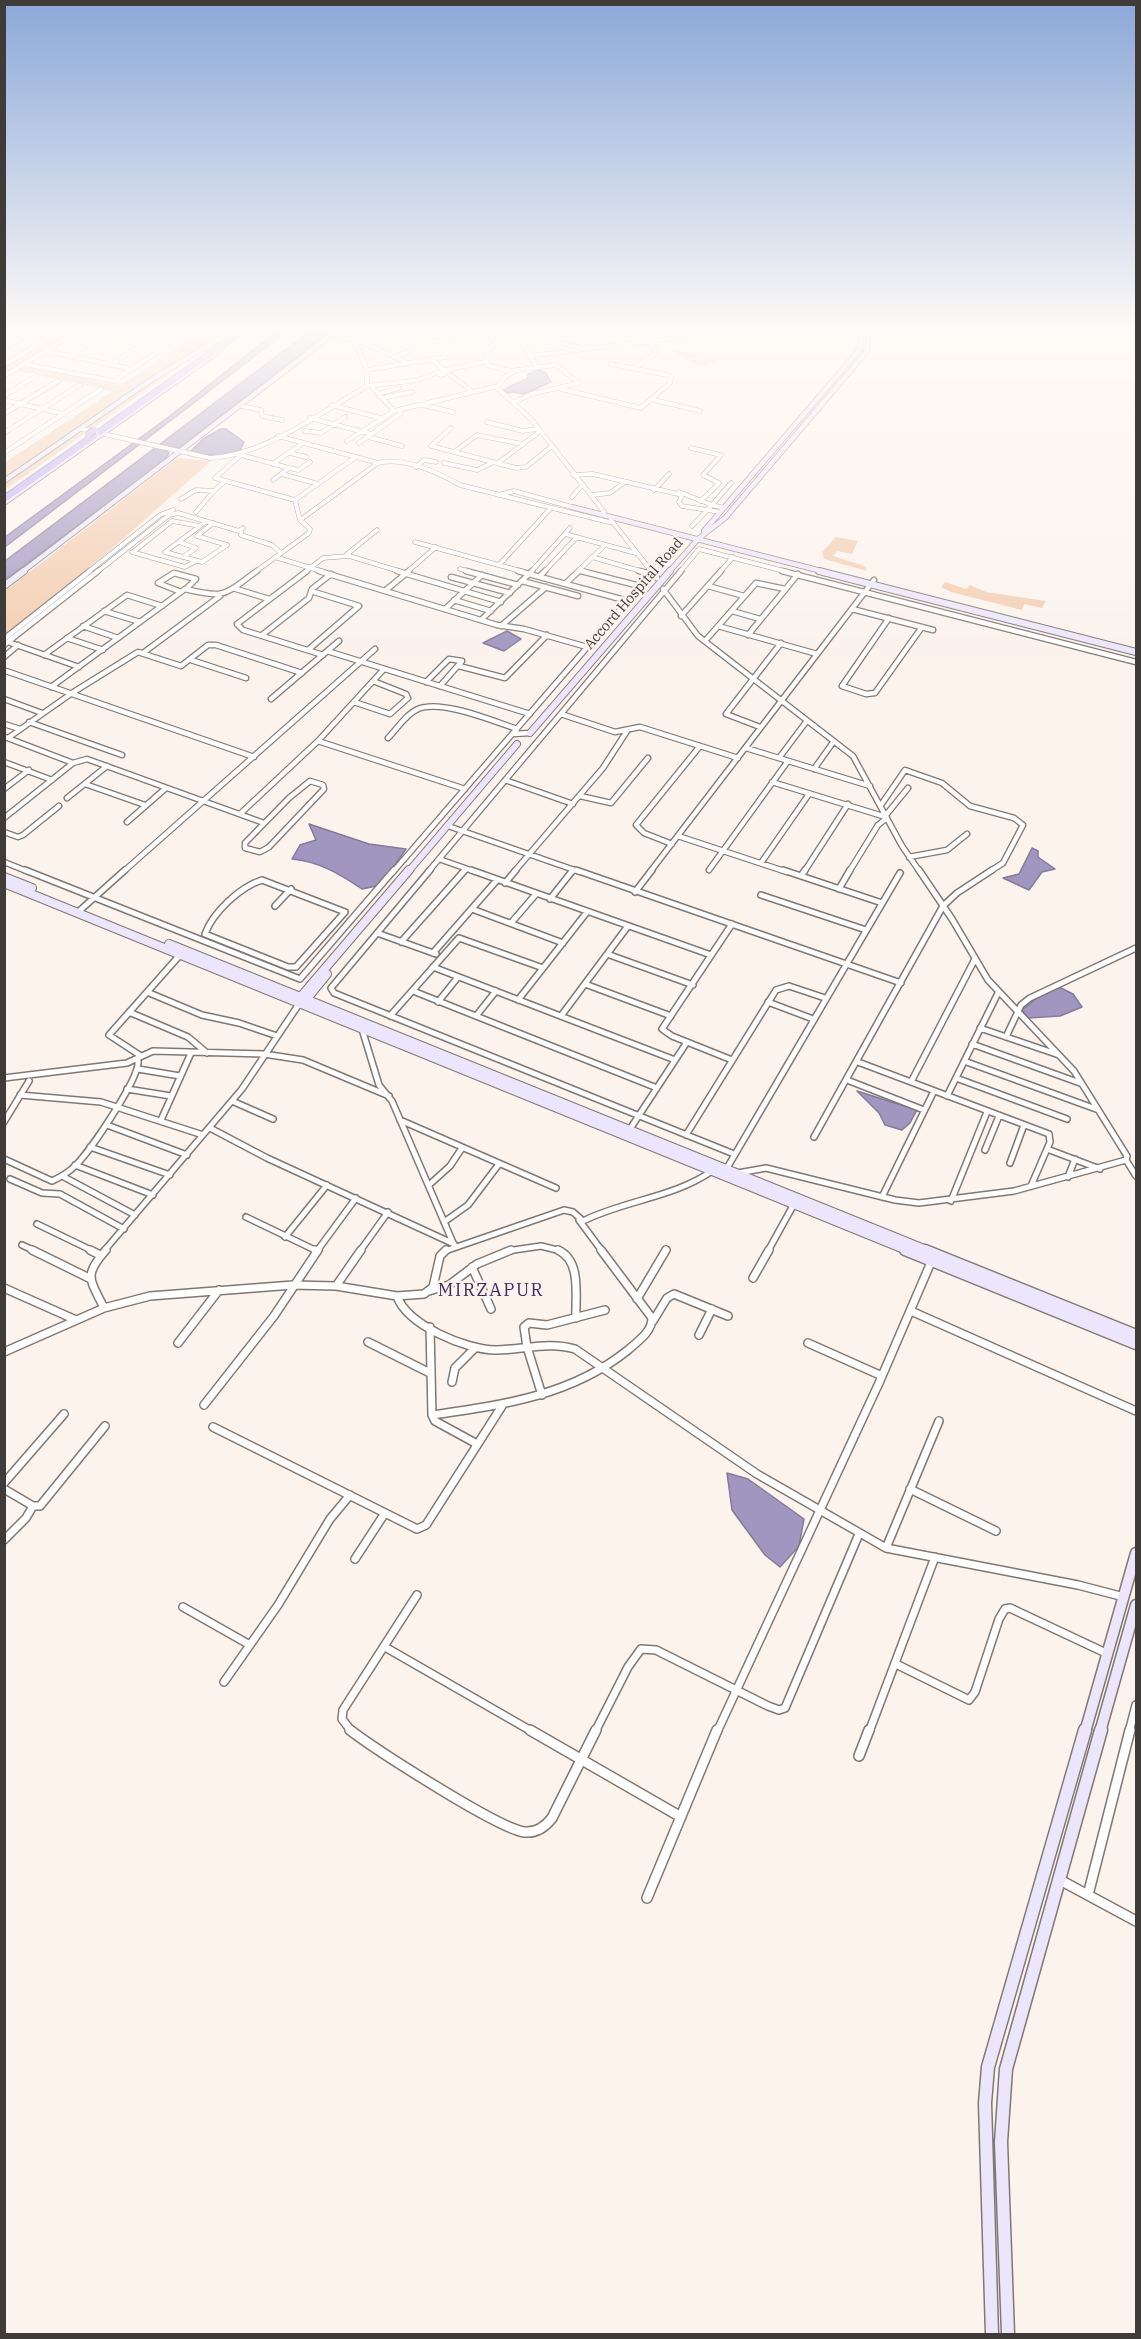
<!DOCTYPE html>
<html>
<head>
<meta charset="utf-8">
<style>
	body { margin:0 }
	#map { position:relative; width:1141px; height:2339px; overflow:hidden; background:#fcf3ed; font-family:"IBM Plex Serif",serif }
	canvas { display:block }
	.frame { position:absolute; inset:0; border:6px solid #3e3b39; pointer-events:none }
</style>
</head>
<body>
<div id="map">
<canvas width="1141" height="2339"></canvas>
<div class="frame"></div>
</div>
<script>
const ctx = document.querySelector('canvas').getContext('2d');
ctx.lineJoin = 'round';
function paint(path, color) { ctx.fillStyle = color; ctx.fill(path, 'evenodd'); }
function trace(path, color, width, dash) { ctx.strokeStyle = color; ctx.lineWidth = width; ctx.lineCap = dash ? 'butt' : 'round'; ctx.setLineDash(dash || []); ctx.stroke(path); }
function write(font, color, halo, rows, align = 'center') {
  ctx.font = font + ' "IBM Plex Serif",serif'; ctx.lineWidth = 5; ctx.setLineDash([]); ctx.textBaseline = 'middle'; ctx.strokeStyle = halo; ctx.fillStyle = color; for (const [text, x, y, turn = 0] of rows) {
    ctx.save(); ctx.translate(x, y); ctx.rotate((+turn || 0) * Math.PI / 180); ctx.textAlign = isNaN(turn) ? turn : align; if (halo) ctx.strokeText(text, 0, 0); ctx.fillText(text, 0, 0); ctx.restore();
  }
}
paint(new Path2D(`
	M58 334H70L9 372 5 371V367Z
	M198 334H226L5 490 4 463Z
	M667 348 699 355 695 358 699 360 715 357 714 362 700 367Z
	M26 366 120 386 112 391 18 371Z
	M177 458 211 461 113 548 5 636V591Z
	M836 537 858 541 852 554 837 551 833 556 865 566 867 571 824 559 822 552Z
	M945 582 966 589 970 585 986 592 1046 601 1042 608 1024 604 1022 610 951 592 941 587Z`), '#f3cdb0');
const water = new Path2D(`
	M273 334H284L5 547V537L170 416Z
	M306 334H327L179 448 165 446 164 450 169 453 163 462 5 580V561Z
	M540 370 546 373 551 382 524 394 511 392 506 394 503 391C511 383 519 384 528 378V374Z
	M221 429H226L244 442 240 451 221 456 188 454 203 439Z
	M507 631 521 639 504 651 483 643Z
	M309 824 369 844 406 849 381 885 362 889C340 874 318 861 292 859L300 845 316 840Z
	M1032 848 1038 851V857L1055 869 1042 872 1029 890 1003 878 1019 874Z
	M1059 987 1073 994 1082 1007 1060 1016 1028 1018 1022 1010 1037 998Z
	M857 1091 917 1110 910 1123 902 1130 885 1125 879 1113Z
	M727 1473 748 1479 804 1519 799 1546 780 1567 765 1555 732 1510Z`);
paint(water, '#a096c0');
trace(water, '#837b98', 1.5);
const streetFar4 = new Path2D(`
	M128 334 171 343
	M488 334 496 342 487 352V365L510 371 556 365 579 383 531 394 515 402
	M518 334 537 367
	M556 334H561
	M610 334 639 341
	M332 336 358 340 374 334
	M435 336 441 334
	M432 342 471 334
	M365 343 390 334
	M562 343 583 348
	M4 348 28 334
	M46 351 132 369
	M102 352 129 335
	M70 356 103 334
	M529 356 707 334
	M395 357 411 350
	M24 364 114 381 178 338
	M4 365 55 334
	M111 365 150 339
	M634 368 655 353 653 344 648 343
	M367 370 446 357
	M448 373 473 392
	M440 375 448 373 444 370 485 362
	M4 376 73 334
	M367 386 418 380 444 370 432 360
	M496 387 532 420 604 512
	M561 389 641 408 670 383 671 377 668 375 611 364
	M378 394 399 388
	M4 396 36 376
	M382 398 412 392
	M651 399 700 411
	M4 400 64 414
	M332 405 380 418
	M422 405 453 412
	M241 406 261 410 262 416 282 420
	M394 411 498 386 505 377 515 371
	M4 414 58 381
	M310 418 371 434
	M487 422 523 431 537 429
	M451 428 431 446 516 468 526 467 552 446
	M82 429 210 458C265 455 320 413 367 386V370L356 344 358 340 408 363
	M305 431 321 433 345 417
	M4 433 80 385
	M278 436 378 463 300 520
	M368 437 402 446
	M347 441 394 411 371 386
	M359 443 401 413 399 410
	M691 448 721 455 703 475 719 483 701 501
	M454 452 477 435 522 444
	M4 453 101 389
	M290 453 306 457
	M274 463 303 443
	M378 463C404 457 437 472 460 485L613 523
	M444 463 477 470 494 462
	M498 463 539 432
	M416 467 424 460 436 462
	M289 468 298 470 310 462
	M282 474 318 484
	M573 475 593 474 682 495 679 502 682 506 720 512
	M273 480 289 468 241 455 215 478 295 500 356 457
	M654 490 669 474
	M679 492 712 505 692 526
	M498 495 514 491 572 507
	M592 495 610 493 625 482
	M572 497 583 484
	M181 499 196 490 214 491 224 482
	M724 508 712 505 731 483
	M196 512 213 492
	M611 520 652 572
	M213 523 197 536 227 545
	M241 529V535L272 545 281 553
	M377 530 346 555 402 572
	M565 534 636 553
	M179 542 196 548 183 557
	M415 542 524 572
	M132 552 185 567 196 561
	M133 552 172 521 200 526 206 521
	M165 552 202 562 227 545
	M165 552 200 526
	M275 557 324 572
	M592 557 644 572
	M499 565 550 509
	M460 569 471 572
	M579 570 587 572
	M88 572 160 515 173 510
	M97 572 169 515 178 513 239 531 243 528
	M255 572 309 533 310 529 300 520 295 500
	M305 572 323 558 348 556
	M407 572 436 547
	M531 572 570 528
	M544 572 577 537
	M577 572 605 545
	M652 572 678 542
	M680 572 699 549 788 572
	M720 572 733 557`);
const streetFar3 = new Path2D(`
	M307 571 237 624 243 630 323 655
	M319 571 497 625 524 629 587 647
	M397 571 501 602
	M466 571 518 585
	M518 571 628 601
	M581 571 640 586
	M639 571 651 574
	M651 571 657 578
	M782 571 1136 662
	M540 576 545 571
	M451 577 510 593
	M522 581 578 596
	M566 583 579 571
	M708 586 744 596
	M233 588 269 599
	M663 589 698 636 853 756 902 846 920 872
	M386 590 409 571
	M181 592 158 583 174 573 196 579 186 589
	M454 600 491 611
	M445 609 482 575
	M852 609 933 630
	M104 611 140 622
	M732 611 760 619
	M681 616 721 571
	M889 618 842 686 866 694 875 693 922 627
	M481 620 532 571
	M83 626 118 638
	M501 626 546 587
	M718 626 817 654
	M262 635 309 598 312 589 331 574
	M748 635 798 574
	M67 638 103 650
	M4 639 90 571
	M705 641 756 583 785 589
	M8 642 79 667
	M4 645 98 571
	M308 650 359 606 311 591
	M327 651 530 714
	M143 653 220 596
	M44 655 127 595 162 606
	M4 657 18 645
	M191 660 246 678
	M459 666 505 678 547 635
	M6 671 254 757
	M426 682 449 659 462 661 440 686
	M51 687 185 589C227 599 223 595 257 571
	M4 699 42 713
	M271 699 339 641
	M354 702 390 714 408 698 406 694 373 681
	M561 714 615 732 640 727 738 758
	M29 722 122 755
	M4 724 20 729
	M760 727 726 714 781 643
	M513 734 530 733
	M5 737 73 763
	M8 738 72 693 138 652 181 666 208 645H216L302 673
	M388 738C397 729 406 714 418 709 441 699 493 721 517 729
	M318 741 465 789
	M746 748 870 786
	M779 758 806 722
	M4 762 52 780
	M814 769 834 741
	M505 780 573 804
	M310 781 323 785 324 789 269 847 260 852 245 848V843L289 798Z
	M772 782 886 817
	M85 784 145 805
	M4 789 29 770
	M580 796 611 803 648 758
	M67 798 107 766
	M881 805 905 770 942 783 970 806 1014 818 1023 825 1003 863 989 872
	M240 814 318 741 384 669
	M886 815 908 788
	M4 818 73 763 87 759 264 823
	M127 822 166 788
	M451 827 580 872
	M4 832 18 837 23 835 59 806
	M678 836 787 872
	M672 844 644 833 636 825 700 746
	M909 857 947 850 967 834
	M439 859 476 872
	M4 862 29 872
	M761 863 809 794
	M709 870 788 761
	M123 872 375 649
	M393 872 653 571
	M428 872 681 571
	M463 872 466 869
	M514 872 603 768 627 731
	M572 872 573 870
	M650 872 874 580
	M804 872 848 804
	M849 872 878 825 887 818`);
const streetFar2 = new Path2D(`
	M25 870 300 979 394 870
	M430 870 331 988 334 993 734 1154
	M471 870 711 955
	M576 870 901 983
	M783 870 882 903
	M801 876 805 870
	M262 880 345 912 296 967H288L205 934C213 912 240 887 262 880Z
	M505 883 516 870
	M839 889 850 870
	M635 892 652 870
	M761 895 866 930
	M550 899 573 870
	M275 906 291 889
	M472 909 563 943
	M77 913 125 870
	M511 923 536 894
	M732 924 662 1029 672 1036 732 1060
	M377 933 436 954
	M401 942 465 870
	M433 953 497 880
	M607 954 693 985
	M433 967 675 1060
	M585 984 671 1016
	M413 991 657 1088
	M147 992 202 1015 239 1023 277 1036
	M518 1000 587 912
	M438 1002 458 977
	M768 1002 813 1019
	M129 1012 188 1037 207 1053
	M390 1016 459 938 543 968
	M476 1016 496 991
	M561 1016 628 926
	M980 1028 1059 1055
	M362 1029 379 1085 392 1101 454 1245
	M1006 1037 1021 1005 1030 998 1136 948
	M972 1044 1080 1083
	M141 1056 109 1035 180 955
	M964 1061 1096 1109
	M858 1062 1049 1134 1050 1142 1031 1186
	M138 1069 180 1076
	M4 1078 127 1063 153 1051 264 1054 303 1060 389 1096
	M956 1078 1067 1119
	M847 1080 924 1110
	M911 1082 975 959
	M127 1089 171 1096
	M20 1095 101 1102 203 1135
	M947 1096 998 993
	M232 1101 273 1119
	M161 1120 191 1053
	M400 1120 556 1188
	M4 1122 29 1081
	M107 1125 187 1155
	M210 1128 267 1158 454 1244
	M630 1129 687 1042
	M686 1135 776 990 789 986 825 998
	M814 1137 943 906 957 893 992 870
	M90 1147 170 1175
	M1047 1149 1100 1169
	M985 1150 999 1116
	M4 1159 52 1181C61 1177 68 1173 76 1165 90 1151 141 1077 138 1060
	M1126 1160 1136 1176
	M1010 1163 1024 1125
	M75 1165 153 1195
	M727 1168 900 873
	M738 1173 766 1168 895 1200 919 1203 1014 1191 1126 1160 1127 1156 1074 1071 988 980 952 919 919 870
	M64 1177 135 1215
	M1068 1177 1075 1159
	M10 1179 42 1193 60 1194 124 1229
	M429 1185 450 1166 462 1148
	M882 1197 934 1091
	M951 1201 987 1112
	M246 1217 317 1251
	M579 1220 602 1251
	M444 1222 468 1205 499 1164
	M37 1224 93 1251
	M285 1237 327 1185
	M22 1245 35 1251
	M104 1251 242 1089 299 1004
	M317 1251 356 1198
	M360 1251 388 1212
	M445 1251 564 1210 573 1212 583 1221C625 1200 673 1198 712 1171
	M507 1251 541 1246 561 1251
	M768 1251 794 1204`);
const streetFar1 = new Path2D(`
	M32 1250 89 1278
	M90 1250 100 1255
	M315 1250 317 1251
	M558 1250C582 1261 575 1296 576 1318
	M472 1267 491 1309
	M753 1278 769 1250
	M336 1286 361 1250
	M4 1288 76 1320
	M429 1291 449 1285 477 1264 511 1250
	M397 1296C407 1325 466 1350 496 1350 523 1350 548 1341 575 1349L757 1474 886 1548 1078 1585 1124 1597
	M637 1299 666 1250
	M104 1308C90 1279 83 1276 106 1250
	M911 1311 1136 1411
	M653 1321 667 1298 674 1294 728 1316
	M430 1327 432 1415 435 1421 477 1444
	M699 1335 712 1309
	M368 1342 430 1373
	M178 1343 219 1290
	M808 1343 882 1376
	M4 1352 104 1308 150 1296 293 1285 336 1286 397 1296 424 1294 433 1287 440 1256 446 1250
	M452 1382 455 1368 475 1348
	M542 1395 527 1347 524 1327 529 1323 547 1325 605 1310
	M204 1405 274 1316 318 1250
	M432 1415C502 1405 571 1396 628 1350 638 1341 652 1332 652 1318L601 1250
	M213 1427 417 1529 426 1525 502 1406
	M4 1483 64 1414
	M4 1489 33 1506H40L105 1426
	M910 1489 996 1531
	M4 1540 26 1518 33 1506
	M886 1548 939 1421
	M355 1559 385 1513
	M183 1607 250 1645
	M385 1647 533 1732
	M896 1664 969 1700 975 1692 999 1619 1005 1609 1010 1608 1108 1654
	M224 1682 278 1605 330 1519 350 1495
	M352 1732 342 1719 343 1710 417 1595
	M595 1732 628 1667 641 1649 656 1650 768 1706 779 1710 785 1708 859 1534
	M717 1732 879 1383 932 1260
	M869 1732 935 1557
	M1129 1732 1136 1705`);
const street = new Path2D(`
	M350 1730C375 1749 500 1830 525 1832 537 1833 545 1827 552 1818L596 1730
	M530 1730 681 1817
	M859 1756 869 1730
	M1060 1880 1136 1921
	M1088 1895 1130 1730
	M647 1898 717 1730`);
const secondaryFar4 = new Path2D(`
	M4 481 157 376 228 334
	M4 503 219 351
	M572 507 825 572
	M704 531 860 349 861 334
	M22 572 333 334
	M669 572 698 539 725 518 862 357 868 349V334`);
const secondaryFar3 = new Path2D(`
	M819 571 1136 652
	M4 586 24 571
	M530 733 670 571
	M408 872 517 744`);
const secondaryFar2 = new Path2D(`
	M4 877 32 888
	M4 883 909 1251
	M169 944 929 1251
	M298 1000 409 870
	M305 1001 327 974`);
const secondaryFar1 = new Path2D(`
	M905 1250 1136 1344
	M925 1250 1136 1335
	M1085 1732 1136 1553
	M1100 1732 1136 1605`);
const secondary = new Path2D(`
	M992 2334 985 2103 988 2067 1085 1730
	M1008 2334 1001 2142 1006 2069 1101 1730`);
const highway = new Path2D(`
	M100 432 238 334
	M4 499 94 436`);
trace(streetFar4, '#807873', 5);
trace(streetFar3, '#807873', 7);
trace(streetFar2, '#807873', 8);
trace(streetFar1, '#807873', 10);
trace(street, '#807873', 12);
trace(secondaryFar4, '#807873', 6);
trace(secondaryFar3, '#807873', 8);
trace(secondaryFar2, '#807873', 10);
trace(secondaryFar1, '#807873', 13);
trace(secondary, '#807873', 15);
trace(highway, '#9183b4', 8);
trace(streetFar4, '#fff', 4);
trace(streetFar3, '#fff', 4.5);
trace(streetFar2, '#fff', 5);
trace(streetFar1, '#fff', 7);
trace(street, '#fff', 9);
trace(secondaryFar4, '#ece6fc', 4.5);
trace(secondaryFar3, '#ece6fc', 6);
trace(secondaryFar2, '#ece6fc', 8);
trace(secondaryFar1, '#ece6fc', 10);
trace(secondary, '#ece6fc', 12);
trace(highway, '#beaaf6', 6);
const highwayBridge = new Path2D(`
	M88 435 94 430`);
trace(highwayBridge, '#9183b4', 8, []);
trace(highwayBridge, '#beaaf6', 6);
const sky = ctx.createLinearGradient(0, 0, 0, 662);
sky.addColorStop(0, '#8ba8d8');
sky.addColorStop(0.5, '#fefaf7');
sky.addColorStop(1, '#fefaf700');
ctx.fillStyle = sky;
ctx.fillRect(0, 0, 1141, 662);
write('14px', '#3e3b39', '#fcf3ed', [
	["Accord Hospital Road",634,594,-49]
]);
ctx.letterSpacing = '1.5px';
write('18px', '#402c67', '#fcf3ed', [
	["MIRZAPUR",491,1291]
]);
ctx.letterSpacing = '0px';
</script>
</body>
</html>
